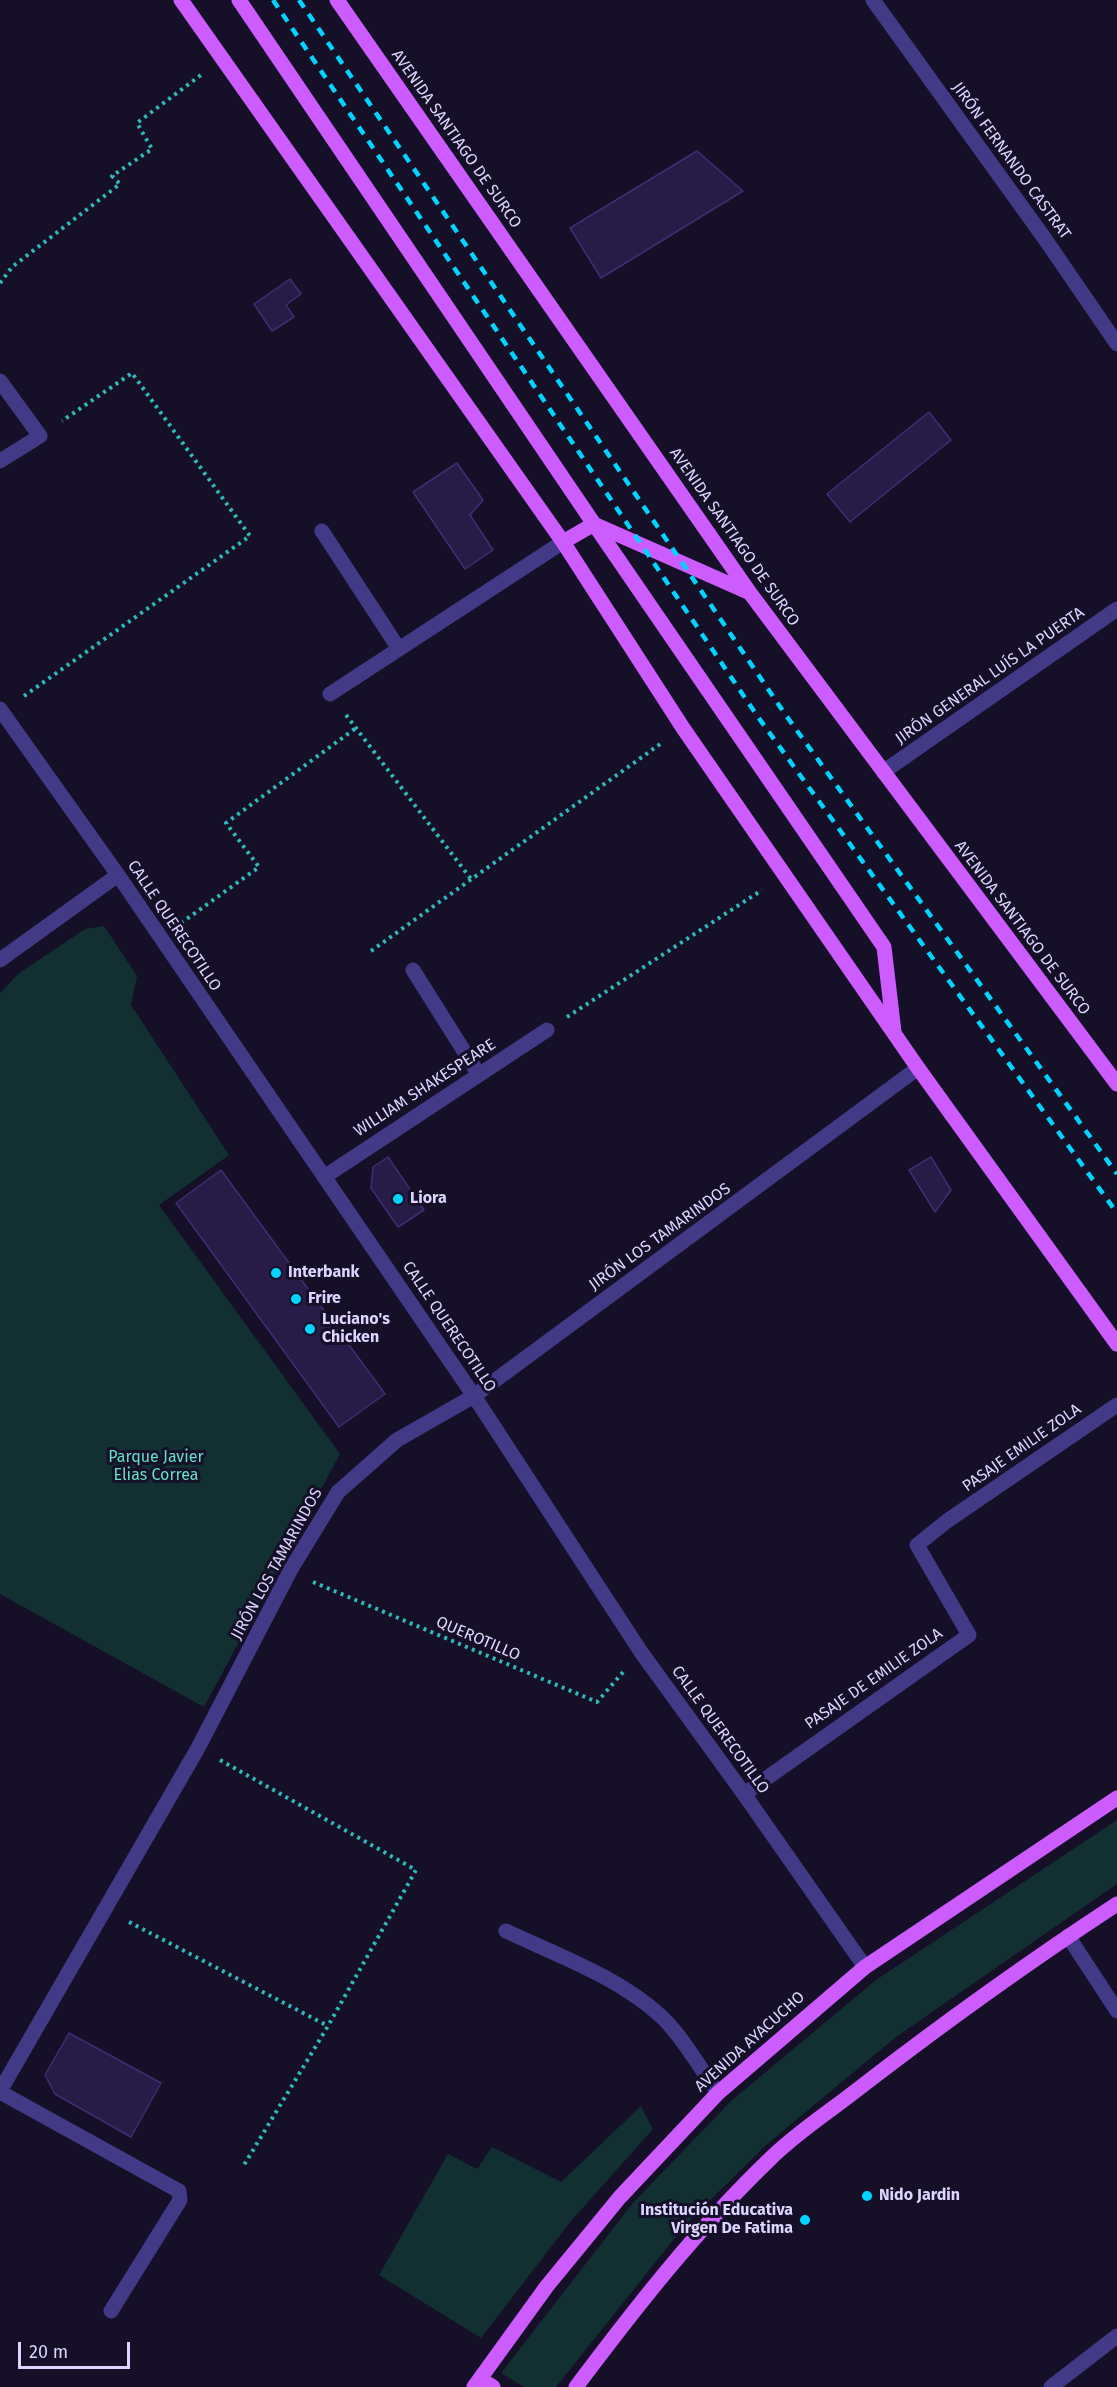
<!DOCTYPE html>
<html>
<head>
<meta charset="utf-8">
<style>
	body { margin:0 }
	#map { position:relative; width:1117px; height:2387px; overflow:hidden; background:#150f27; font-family:"Fira Sans",sans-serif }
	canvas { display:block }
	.scale { position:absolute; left:18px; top:2342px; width:112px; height:27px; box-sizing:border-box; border:3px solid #ddd5ff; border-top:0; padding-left:8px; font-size:18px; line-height:21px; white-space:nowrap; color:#ddd5ff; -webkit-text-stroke:4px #150f27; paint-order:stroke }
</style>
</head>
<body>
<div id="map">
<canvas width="1117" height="2387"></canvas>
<div class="scale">20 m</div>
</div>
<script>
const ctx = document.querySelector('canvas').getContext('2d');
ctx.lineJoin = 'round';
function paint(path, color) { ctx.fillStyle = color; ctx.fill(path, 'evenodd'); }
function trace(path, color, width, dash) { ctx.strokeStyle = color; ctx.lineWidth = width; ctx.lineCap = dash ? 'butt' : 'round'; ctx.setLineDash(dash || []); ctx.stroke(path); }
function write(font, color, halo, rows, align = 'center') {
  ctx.font = font + ' "Fira Sans",sans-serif'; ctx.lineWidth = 6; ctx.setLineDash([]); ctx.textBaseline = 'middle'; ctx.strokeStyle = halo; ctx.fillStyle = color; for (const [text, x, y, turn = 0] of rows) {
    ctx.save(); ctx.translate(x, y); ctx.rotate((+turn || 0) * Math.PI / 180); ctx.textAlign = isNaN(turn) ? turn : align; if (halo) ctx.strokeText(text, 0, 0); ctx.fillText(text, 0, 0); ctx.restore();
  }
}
paint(new Path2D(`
	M104 926 137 976 131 1005 229 1155 159 1205 340 1454 204 1707 0 1594V993L18 974 85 929Z
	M1117 1820V1884L896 2037 766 2145 686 2224 556 2387H524L501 2373 632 2204 732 2100 876 1980Z
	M641 2106 653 2129 571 2221 481 2338 379 2275 448 2154 477 2169 492 2147 561 2182Z`), '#123031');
const building = new Path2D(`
	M697 151 743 191 601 278 570 228Z
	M290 279 301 294 286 305 294 317 272 331 254 304Z
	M929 412 951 440 850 522 827 494Z
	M457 463 483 500 470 515 493 550 465 569 413 492Z
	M388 1157 424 1210 398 1227 371 1188 373 1167Z
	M931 1157 951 1190 935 1212 909 1170Z
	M221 1170 385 1394 339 1427 176 1203Z
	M69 2033 161 2083 131 2137 55 2094 45 2075Z`);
paint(building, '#271b48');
trace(building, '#402d74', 1.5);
trace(new Path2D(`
	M0 283 12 267 120 184 112 176 152 149 137 123 201 75
	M24 696 250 536 132 373 62 421
	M346 715 471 879
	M181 923 259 867 226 823 356 728
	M371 951 663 742
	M567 1017 762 890
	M313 1582 597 1702 624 1671
	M220 1760 416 1870 328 2026 244 2165
	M129 1922 328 2026`), '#2fb9b9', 4, [3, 4.5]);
trace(new Path2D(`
	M873 0 1045 239 1117 344
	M0 381 40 436 0 461
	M322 531 399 649
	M330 694 563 542
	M0 709 118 875 474 1396 641 1652 744 1794 865 1967
	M883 772 1117 609
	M0 960 118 875
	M413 970 479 1075
	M324 1177 547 1030
	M744 1794 969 1635 917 1545 947 1521 1117 1405
	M506 1931C559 1956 619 1977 663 2018 684 2039 700 2068 718 2093
	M1068 1936 1117 2011
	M0 2091 198 1748 291 1569 338 1492 397 1440 474 1396 918 1068
	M0 2092 179 2191 180 2200 111 2311
	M1051 2387 1117 2336`), '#423a86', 15);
trace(new Path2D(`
	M181 0 563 542 683 728 918 1068 1117 1344
	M239 0 594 524 884 947 894 1032
	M337 0 750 593 1117 1084
	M594 524 750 593
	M563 542 594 524
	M480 2379 493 2387
	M474 2387 547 2286 620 2197 718 2093 865 1967 1117 1798
	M576 2387C636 2307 697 2229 770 2159 797 2132 832 2110 862 2086 945 2022 1030 1961 1117 1904`), '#cd5cff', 15);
trace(new Path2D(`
	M273 0 758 717 1117 1213
	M299 0 785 714 1117 1174`), '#01d5ff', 4.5, [9, 8]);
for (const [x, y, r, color] of [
	[398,1199,6,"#01d5ff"],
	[276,1273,6,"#01d5ff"],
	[296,1299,6,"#01d5ff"],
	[310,1329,6,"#01d5ff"],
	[867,2196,6,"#01d5ff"],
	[805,2220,6,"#01d5ff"]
]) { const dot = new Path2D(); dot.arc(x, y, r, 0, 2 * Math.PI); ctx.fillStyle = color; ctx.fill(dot); trace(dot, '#150f27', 2); }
write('16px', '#ddd5ff', '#150f27', [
	["AVENIDA SANTIAGO DE SURCO",456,139,55],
	["JIRÓN FERNANDO CASTRAT",1011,161,54],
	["AVENIDA SANTIAGO DE SURCO",734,537,55],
	["JIRÓN GENERAL LUÍS LA PUERTA",990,676,-35],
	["CALLE QUERECOTILLO",174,926,56],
	["AVENIDA SANTIAGO DE SURCO",1022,928,53],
	["WILLIAM SHAKESPEARE",425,1088,-33],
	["JIRÓN LOS TAMARINDOS",660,1237,-36],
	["CALLE QUERECOTILLO",449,1327,56],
	["PASAJE EMILIE ZOLA",1022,1448,-35],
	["JIRÓN LOS TAMARINDOS",277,1564,-61],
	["QUEROTILLO",478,1639,23],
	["PASAJE DE EMILIE ZOLA",874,1679,-35],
	["CALLE QUERECOTILLO",720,1730,54],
	["AVENIDA AYACUCHO",750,2042,-42]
]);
write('bold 16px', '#ddd5ff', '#150f27', [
	["Liora",410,1199],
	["Interbank",288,1273],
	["Frire",308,1299],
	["Luciano's",322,1320],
	["Chicken",322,1338],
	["Nido Jardin",879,2196],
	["Institución Educativa",793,2211,"right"],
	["Virgen De Fatima",793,2229,"right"]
], 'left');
write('16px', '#60e1c9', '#150f27', [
	["Parque Javier",156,1458],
	["Elias Correa",156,1476]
]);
</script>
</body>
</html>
